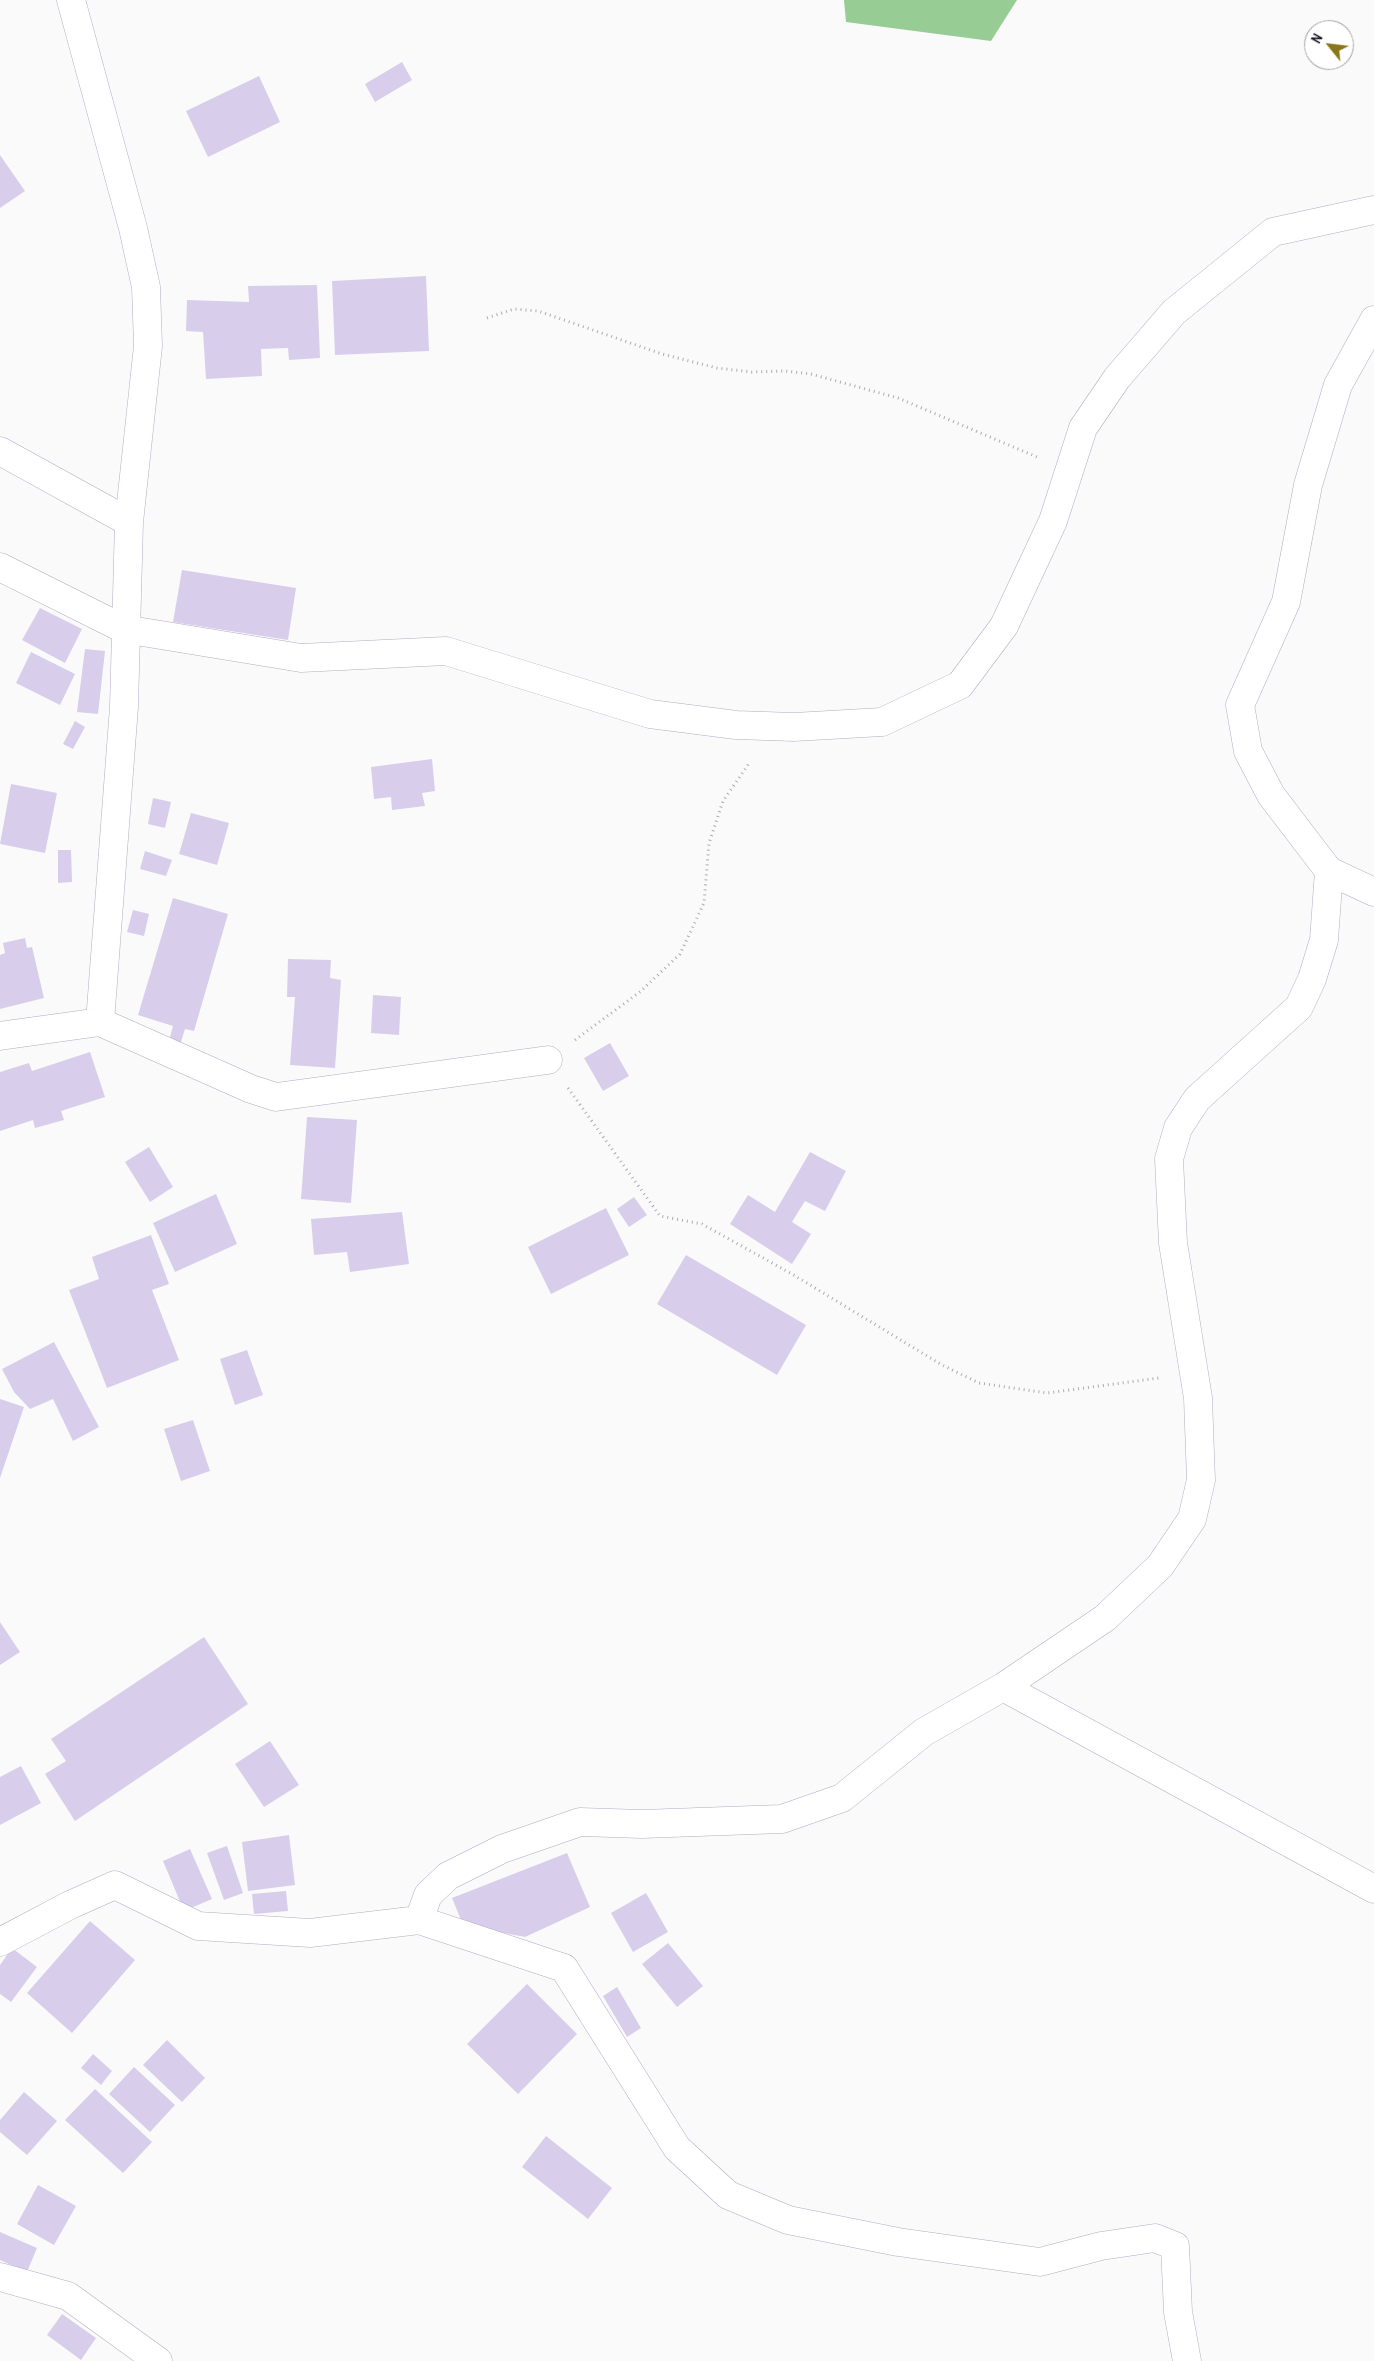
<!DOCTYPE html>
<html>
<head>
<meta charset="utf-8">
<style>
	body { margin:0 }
	#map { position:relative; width:1374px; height:2361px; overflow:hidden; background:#fafafa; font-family:"Archivo Narrow",sans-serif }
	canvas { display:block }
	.north { position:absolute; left:1304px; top:20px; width:50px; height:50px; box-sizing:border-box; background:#fff; border:1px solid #a3a1a6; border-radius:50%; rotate:299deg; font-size:14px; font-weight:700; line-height:20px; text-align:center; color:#191520 }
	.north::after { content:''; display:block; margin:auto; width:18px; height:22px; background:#8a771b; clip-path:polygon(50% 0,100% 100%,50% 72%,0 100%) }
</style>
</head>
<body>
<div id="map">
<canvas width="1374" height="2361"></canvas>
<div class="north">N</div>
</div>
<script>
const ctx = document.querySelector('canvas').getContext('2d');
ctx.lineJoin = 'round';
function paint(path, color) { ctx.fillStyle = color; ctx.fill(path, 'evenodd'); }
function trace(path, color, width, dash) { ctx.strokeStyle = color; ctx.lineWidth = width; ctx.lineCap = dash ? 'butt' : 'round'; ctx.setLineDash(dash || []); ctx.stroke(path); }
paint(new Path2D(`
	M844 0H1017L991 41 846 22Z`), '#97cc94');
paint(new Path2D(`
	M402 62 412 80 375 102 365 84Z
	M259 76 280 122 208 157 186 111Z
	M0 155 25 191 0 208Z
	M426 276 429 351 335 355 332 281Z
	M317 285 320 358 289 360 288 348 261 349 262 376 206 379 203 332 186 331 187 300 249 302 248 286Z
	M182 570 296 588 288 640 173 622Z
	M40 608 82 629 65 663 22 640Z
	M85 649 105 651 98 714 77 712Z
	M31 652 75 674 60 705 16 683Z
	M75 721 85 727 73 749 63 744Z
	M432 759 435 791 422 793 425 806 392 810 391 797 374 799 371 767Z
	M11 784 57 793 45 853 0 844Z
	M153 798 171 802 165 828 148 824Z
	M191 813 229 823 217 865 179 854Z
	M58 850H71L72 882 58 883Z
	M145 851 172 860 166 876 140 869Z
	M173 898 228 914 194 1031 185 1029 180 1045 169 1041 173 1026 138 1015Z
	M133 910 149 914 144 936 127 932Z
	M25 938 27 948 32 947 44 998 0 1009V955L5 953 3 943Z
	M288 959 331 960 330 978 341 980 335 1068 290 1065 295 997H287Z
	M373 995 401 997 399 1035 371 1033Z
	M610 1043 629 1076 603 1091 584 1058Z
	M90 1052 105 1097 61 1111 64 1120 35 1128 33 1120 0 1131V1072L29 1063 32 1071Z
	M307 1117 357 1120 351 1203 301 1199Z
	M149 1147 173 1187 150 1202 125 1162Z
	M810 1152 846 1171 825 1211 805 1201 792 1222 811 1234 792 1264 730 1224 748 1195 775 1212Z
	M216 1194 237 1244 175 1272 153 1223Z
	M634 1197 647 1215 629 1227 617 1209Z
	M606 1208 629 1255 551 1294 528 1247Z
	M402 1212 409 1264 350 1272 347 1252 314 1255 311 1219Z
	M151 1235 169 1284 152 1290 179 1360 107 1388 69 1290 99 1279 92 1257Z
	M686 1255 806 1325 777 1375 657 1304Z
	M54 1342 99 1427 73 1441 53 1399 30 1409 14 1392 2 1369Z
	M247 1350 263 1395 235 1405 220 1359Z
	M0 1399 24 1407 0 1478Z
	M193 1420 210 1471 181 1481 164 1429Z
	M0 1622 20 1652 0 1665Z
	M204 1637 248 1704 75 1821 45 1774 66 1761 51 1739Z
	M270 1741 299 1785 264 1807 235 1764Z
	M21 1766 41 1803 0 1825V1777Z
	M289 1835 295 1885 248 1891 242 1842Z
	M227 1846 243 1893 224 1900 207 1853Z
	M190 1849 212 1899 184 1911 163 1861Z
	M567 1853 590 1907 525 1937 463 1925 452 1898Z
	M286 1891 288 1911 254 1914 252 1894Z
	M646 1893 668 1932 633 1952 611 1913Z
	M90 1921 135 1960 72 2033 27 1993Z
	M668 1943 703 1986 677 2007 642 1964Z
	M12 1948 37 1967 11 2002 0 1994V1965Z
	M527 1984 577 2034 518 2094 467 2044Z
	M617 1987 641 2028 627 2037 603 1996Z
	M167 2040 205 2078 182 2102 143 2065Z
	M93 2054 112 2071 101 2085 81 2068Z
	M134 2067 175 2105 150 2132 109 2094Z
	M95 2089 152 2142 123 2173 65 2120Z
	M24 2092 57 2121 27 2155 0 2132V2120Z
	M546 2136 612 2188 588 2219 522 2167Z
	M38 2185 76 2206 54 2245 17 2224Z
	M0 2232 37 2248 27 2272 0 2260Z
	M62 2314 96 2338 81 2360 47 2335Z`), '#d8ceeb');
const street = new Path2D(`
	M1374 320 1338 385 1308 485 1286 602 1240 705 1248 751 1271 795 1329 871 1374 892
	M0 451 129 522
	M0 567 124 629 301 658 446 651 650 714 736 725 794 727 882 722 960 685 1004 626 1053 521 1083 428 1117 378 1174 312 1273 232 1374 210
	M100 1022 251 1089 276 1097 548 1060
	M0 1036 100 1022 124 707 129 522 148 346 146 287 133 228 71 0
	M1003 1687 1105 1618 1160 1566 1192 1519 1201 1480 1198 1398 1173 1243 1169 1159 1178 1128 1197 1099 1299 1007 1312 979 1324 940 1329 871
	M419 1920 564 1968 677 2148 728 2195 788 2220 898 2242 1040 2262 1101 2246 1155 2238 1175 2246 1178 2312 1187 2361
	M0 1942 70 1905 115 1885 198 1926 310 1933 419 1920 428 1895 448 1876 502 1849 580 1822 642 1824 782 1819 842 1798 924 1732 1003 1687 1374 1889
	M0 2277 68 2296 158 2361`);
trace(street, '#b4aac7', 29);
trace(new Path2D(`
	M487 318 514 309 538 311 662 354 717 368 752 372 785 371 811 374 898 398 1037 457
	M575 1040 641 991 680 954 704 903 709 843 723 801 750 762
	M568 1088 660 1216 702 1224 792 1274 942 1365 979 1383 1047 1393 1159 1378`), '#adabaf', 3, [1, 4]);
trace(street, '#fff', 28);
</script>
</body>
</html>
